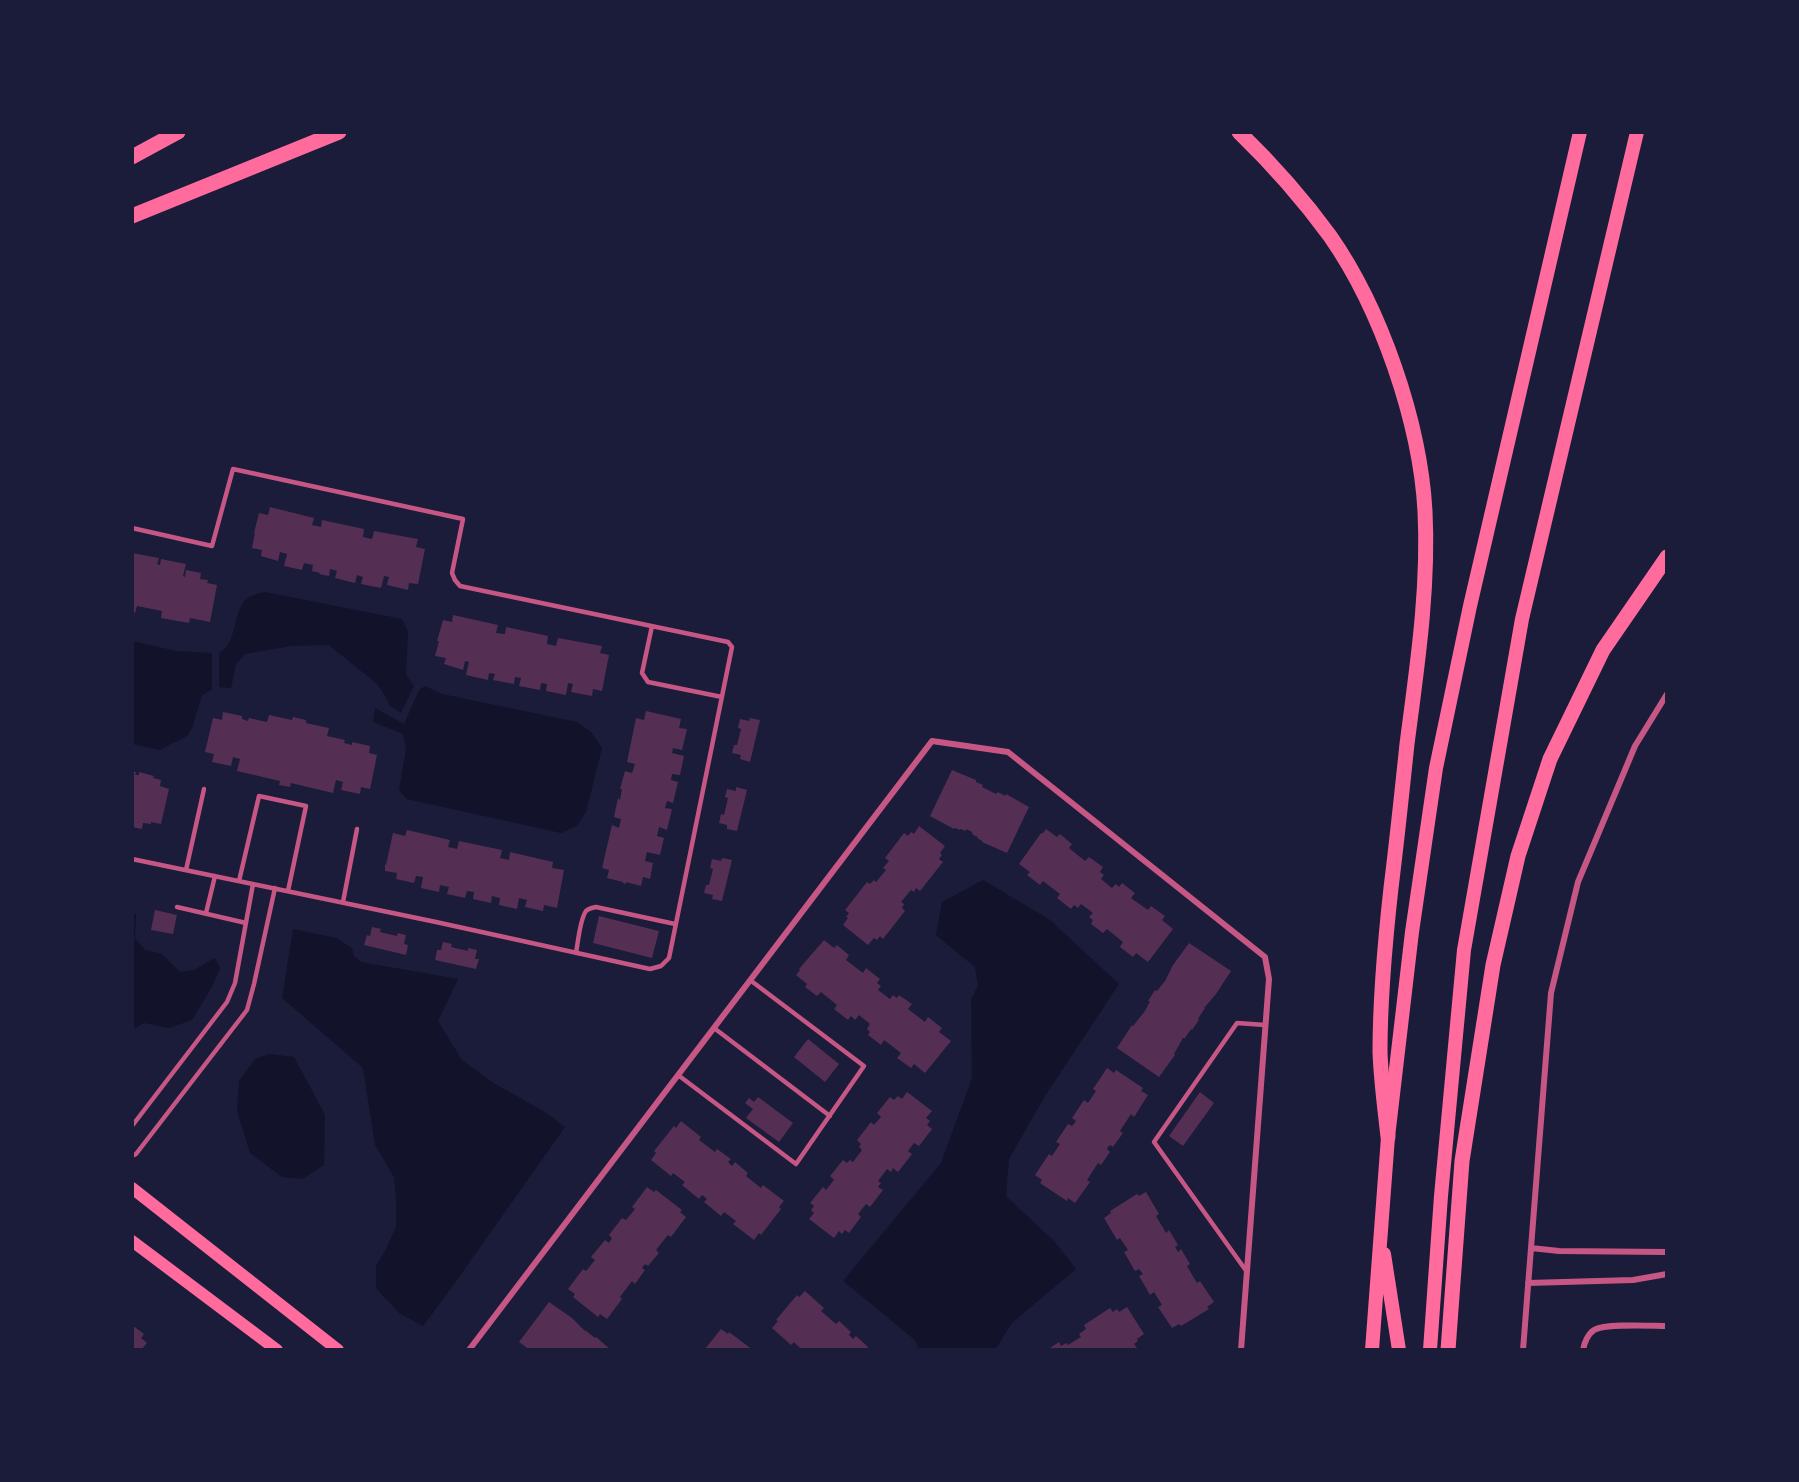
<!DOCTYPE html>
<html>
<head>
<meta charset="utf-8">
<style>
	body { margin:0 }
	#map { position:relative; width:1799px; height:1482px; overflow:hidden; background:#1b1b3a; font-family:Ubuntu,sans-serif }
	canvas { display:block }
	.frame { position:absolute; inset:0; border:134px solid #1b1b3a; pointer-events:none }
</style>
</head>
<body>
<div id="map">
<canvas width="1799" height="1482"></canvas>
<div class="frame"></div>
</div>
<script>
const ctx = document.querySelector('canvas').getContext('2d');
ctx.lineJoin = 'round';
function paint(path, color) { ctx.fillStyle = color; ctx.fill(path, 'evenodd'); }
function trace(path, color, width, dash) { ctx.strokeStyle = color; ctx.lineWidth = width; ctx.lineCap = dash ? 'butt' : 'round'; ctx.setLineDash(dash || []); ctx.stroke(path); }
paint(new Path2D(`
	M265 592 402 619 408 632 406 674 414 686 401 713 390 706 386 697 377 684 329 645 291 646 245 654 236 664 231 688 219 687V653C240 642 231 605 251 596 255 594 261 593 265 592Z
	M132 641 176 651 212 653V690L202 695 192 728 187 736 159 750 132 744Z
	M425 686 442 694 577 722 591 732 602 748 586 812 577 826 561 833 407 799 399 790 406 749 403 734 373 722 375 708 404 724 419 690Z
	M983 880 1050 920 1119 984 1045 1096 1009 1159 1006 1196 1055 1242 1076 1269 1012 1323 995 1350H919L915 1340 843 1281 941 1163 972 1078 971 999 978 986 975 967 936 935 942 902Z
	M136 914 135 938 145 950 162 954 180 972 194 970 215 958 220 968 212 987 192 1020 169 1028 144 1023 132 1030V916Z
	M293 929 336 938 352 948 354 956 361 962 458 979 438 1021 462 1060 495 1084 545 1112 565 1127 452 1287 423 1326 399 1313 376 1288V1266L386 1249 396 1227V1198L394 1177 375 1145 363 1068 282 998Z
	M269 1054 294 1057 325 1115 324 1165 303 1179 282 1177 250 1153 237 1111 239 1081 255 1059Z`), '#12122b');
paint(new Path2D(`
	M270 507 314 518 312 525 321 527 322 520 364 529 363 537 372 539 374 531 418 539 416 547 425 549 418 584 409 583 408 590 387 585 389 577 384 576 381 588 361 584 363 577 357 575 355 583 335 578 337 571 330 569 329 576 319 574 320 573 312 571 313 565 304 563 302 570 284 566 287 554 280 552 278 561 261 556 262 550 252 548 255 533H254L259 513 268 515Z
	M132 553 159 558 157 564 160 565 161 559 186 564 183 576 185 577 186 570 201 573 200 579 208 580 207 583 217 585 210 622 190 618 189 623 161 618 162 611 137 606 135 613 132 612Z
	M453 615 498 625 496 633 505 634 506 627 548 636 547 644 556 646 558 638 602 646 600 653 609 655 602 691 593 689 592 696 571 692 573 684 568 683 566 695 546 691 547 684 541 683 540 690 519 686 521 678 515 677 514 684 493 680 495 674 489 673 488 680 466 675 469 662 465 661 463 670 444 664 446 658 435 656 439 641H437L443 620 452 622Z
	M646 711 681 719 679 728 687 729 682 750 673 748 672 753 684 756 680 775 672 774 671 780 678 782 673 803 667 801 665 808 672 809 667 830 659 827 657 836 664 838 660 855 647 852 645 861 653 863 650 879 643 877 641 886 626 882V884L623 883V882L607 878 609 870 602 868 612 825 619 828 621 819 614 817 618 798 620 800 622 789H620L625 771 632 773 635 764 627 762 636 718 644 720Z
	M223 712 242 716V719L248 721 249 718 267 722 269 715 292 720 293 717 306 720V723L329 728 327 736 345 740 344 743 352 745V742L370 746 369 753 377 755 370 789 361 787 360 794 341 790 343 782 336 780 333 793 291 783 290 787 279 785 280 781 237 771 240 759 233 757 231 766 212 762 214 754 205 752 213 718 222 720Z
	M750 718 760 720 750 762 740 759 741 755 732 753 734 745H737L741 729 738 728 740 719 749 721Z
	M952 770 976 780V782L983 785 982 787 996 794 998 792 1005 796 1006 794 1029 807 1007 853 982 842V841L977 838 978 837 973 835 972 832 966 829V831L960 829V830L955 828 954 829 930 816Z
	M132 771 136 772 135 775H139V772L154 776 153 778 161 780 160 786 169 789 161 824 151 822V824L143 823 142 829 132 827Z
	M736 787 747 790 737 831 727 829V825L719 823 721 814 724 815 728 798 725 797 727 789 736 791Z
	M919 826 945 846 940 853 942 855 939 859 943 862 920 891 916 888 914 892 911 890 901 902 904 904 902 908 905 911 883 939 880 936 877 940 874 938 868 945 843 925 848 918 846 917 849 913 845 910 867 882 870 884 874 880 876 882 886 870 883 868 889 861 885 858 904 833 908 836 911 832 914 834Z
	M1046 829 1057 837 1060 834 1072 844 1069 848 1085 861 1089 857 1103 867 1100 872 1104 875 1101 879 1112 888 1116 884 1119 887 1122 883 1135 893 1131 898 1148 910 1151 906 1165 916 1162 920 1173 929 1148 962 1136 953 1133 957 1120 947 1123 942 1107 929 1103 933 1091 924 1093 920 1089 917 1093 913 1081 904 1078 908 1074 905 1071 909 1057 898 1060 894 1043 881 1040 885 1027 875 1030 872 1019 864 1041 833 1042 834Z
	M407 830 450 840 448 847 457 849 459 841 502 850 500 858 509 860 510 852 553 862 552 868 564 870 557 908 544 905 543 911 525 907 527 900 519 898 517 909 499 905 500 898 492 896 491 903 473 899 474 892 467 891 465 898 447 894 449 887 440 885 439 892 421 888 423 877 416 876 414 883 396 879 397 873 385 871V864L386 865 393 833 405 836Z
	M722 858 732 860 722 901 712 899 713 895 704 893 706 885H709L713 869 710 868 712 859 721 861Z
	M155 910 177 915 173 934 151 930Z
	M599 916 659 931 652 958 593 943Z
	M372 927 381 929 380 932 397 936 398 933 406 935 404 944 408 945 406 955 364 945 367 935 370 936Z
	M824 940 834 948 837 945 849 955 846 960 863 973 866 968 880 979 877 983 881 986 878 990 890 999 893 995 897 998 899 995 912 1004 908 1009 925 1022 928 1017 942 1028 939 1032 951 1041 925 1073 914 1064 911 1068 897 1058 901 1053 884 1040 881 1045 868 1035 870 1032 867 1029 870 1024 859 1015 855 1020 851 1016 848 1020 834 1009 837 1005 821 992 817 996 805 987 807 984 796 975 800 970 799 969Z
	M443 942 452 944 451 947 468 951V948L477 950 475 959H479L476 969 435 960 437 950H441Z
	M1189 943 1231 971 1216 994 1204 1008H1205L1198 1019 1199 1020 1192 1030 1191 1029 1185 1038H1183L1174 1054 1175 1055 1159 1077 1117 1048 1132 1025 1133 1026 1145 1011 1150 1001H1148L1155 990 1157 991 1165 981 1173 965Z
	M808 1039 839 1064 825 1082 794 1057Z
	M1107 1068 1114 1073 1116 1070 1143 1088 1141 1091 1148 1095 1134 1117 1131 1114 1120 1131 1123 1133 1113 1147 1110 1145 1108 1147 1107 1149 1110 1152 1101 1165 1098 1163 1087 1180 1090 1182 1075 1203 1068 1198 1067 1201 1040 1183 1042 1180 1035 1175 1049 1154 1052 1156 1060 1144 1056 1142 1068 1124 1072 1126 1074 1124 1076 1121 1072 1118 1084 1100 1088 1103 1096 1091 1093 1089Z
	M907 1092 932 1111 926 1118 930 1121 927 1125 932 1129 919 1146 914 1143 908 1151 912 1154 898 1172 893 1168 891 1172 887 1169 878 1181 881 1183 878 1187 883 1190 870 1207 866 1204 858 1214 861 1217 849 1233 845 1230 842 1234 839 1231 834 1238 809 1219 814 1213 811 1210 814 1206 810 1203 823 1187 826 1190 834 1180 830 1176 843 1160 847 1163 850 1160 853 1162 862 1150 859 1147 861 1144 857 1140 871 1122 874 1125 881 1117 877 1113 890 1097 894 1100 898 1096 902 1099Z
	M1200 1092 1214 1103 1183 1146 1169 1136Z
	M758 1097 793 1123 779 1142 746 1118 753 1109 745 1103 749 1098 754 1102Z
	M681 1121 701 1137 699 1140 715 1152 717 1149 731 1159 728 1162 732 1166 735 1162 748 1173 746 1176 761 1188 763 1185 784 1201 779 1207 781 1209 761 1235 759 1233 754 1240 733 1224 736 1221 724 1212 721 1216 704 1202 707 1199 702 1195 699 1199 682 1185 685 1182 673 1173 671 1176 651 1160 656 1153 654 1151 674 1126 676 1128Z
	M647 1187 654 1192 656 1190 682 1210 680 1212 686 1217 671 1237 668 1235 656 1250 659 1253 648 1266 645 1264 642 1268 645 1270 635 1284 632 1281 620 1297 622 1299 607 1319 600 1314 598 1317 573 1297 575 1294 568 1289 583 1269 586 1271 595 1260 591 1257 605 1240 609 1243 612 1238 609 1235 622 1218 626 1220 635 1209 632 1207Z
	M1146 1192 1159 1214 1156 1216 1166 1233 1169 1230 1178 1245 1175 1247 1178 1252 1181 1249 1190 1264 1187 1266 1197 1283 1200 1281 1214 1302 1207 1307 1209 1309 1181 1326 1179 1324 1172 1328 1158 1307 1162 1305 1154 1292 1150 1295 1139 1276 1143 1274 1139 1269 1135 1271 1124 1252 1128 1250 1120 1238 1117 1240 1104 1218 1111 1213 1110 1211 1137 1194 1139 1196Z
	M805 1291 824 1308 821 1311 836 1324 839 1321 851 1332 849 1335 853 1339 856 1336 868 1347 866 1350H802L794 1342 791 1345 772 1328 778 1321 776 1320 797 1295 799 1297Z
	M549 1302 572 1318 585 1331V1330L595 1338 596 1337 611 1350H530L519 1342Z
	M1127 1307 1144 1334 1137 1339 1138 1341 1134 1344 1137 1348 1134 1350H1047L1059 1342 1061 1346 1066 1343 1068 1345 1081 1337 1079 1334 1086 1329 1084 1325 1110 1308 1113 1312 1117 1309 1119 1312Z
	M132 1325 144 1334 141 1338 147 1343 141 1350H132Z
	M721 1329 728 1334 729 1332 753 1350H707L705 1349Z`), '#542f53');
trace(new Path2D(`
	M132 528 212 546 233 469 463 519 452 573 455 580 460 586 728 642 732 647 669 958 661 966 650 969 436 922 132 859
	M652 626 642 673 648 682 722 697
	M186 870 204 789
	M239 881 259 796 306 806 288 891
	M343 902 357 829
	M177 907 246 923
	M206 913 215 876
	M576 953C578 942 580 919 586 911 589 908 592 908 596 907L675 924
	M714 1028 830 1116
	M678 1075 796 1164 864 1066 750 980
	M132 1126 227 1002 235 983 253 884
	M132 1156 136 1154 247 1010 254 984 275 888
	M1247 1272 1154 1142 1237 1023 1265 1025`), '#c65784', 4.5);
trace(new Path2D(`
	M1531 1248 1559 1251 1667 1252
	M1528 1283 1633 1280 1667 1274
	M469 1350 932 741 1008 752 1265 957 1269 979 1241 1350
	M1523 1350 1551 993 1578 882 1635 746 1667 694
	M1583 1350C1584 1343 1588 1334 1594 1330 1606 1323 1652 1326 1667 1326`), '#c65784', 6);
trace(new Path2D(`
	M132 1188 338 1350
	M132 1241 277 1350`), '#ff6b9d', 12);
trace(new Path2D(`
	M1384 1254 1399 1350
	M1372 1350 1388 1137 1412 932 1436 768 1470 606 1580 132
	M1430 1350 1441 1196 1464 950 1522 619 1637 132`), '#ff6b9d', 14);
trace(new Path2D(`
	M1239 132C1272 164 1303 199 1330 236 1381 309 1420 422 1425 511 1429 589 1417 667 1407 744 1402 792 1397 840 1391 888 1385 942 1380 997 1380 1052 1381 1081 1385 1109 1388 1137
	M132 157 178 132
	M132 216 339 132
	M1448 1350 1462 1161 1493 965 1518 856 1550 759 1603 650 1667 557`), '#ff6b9d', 15);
</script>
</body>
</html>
